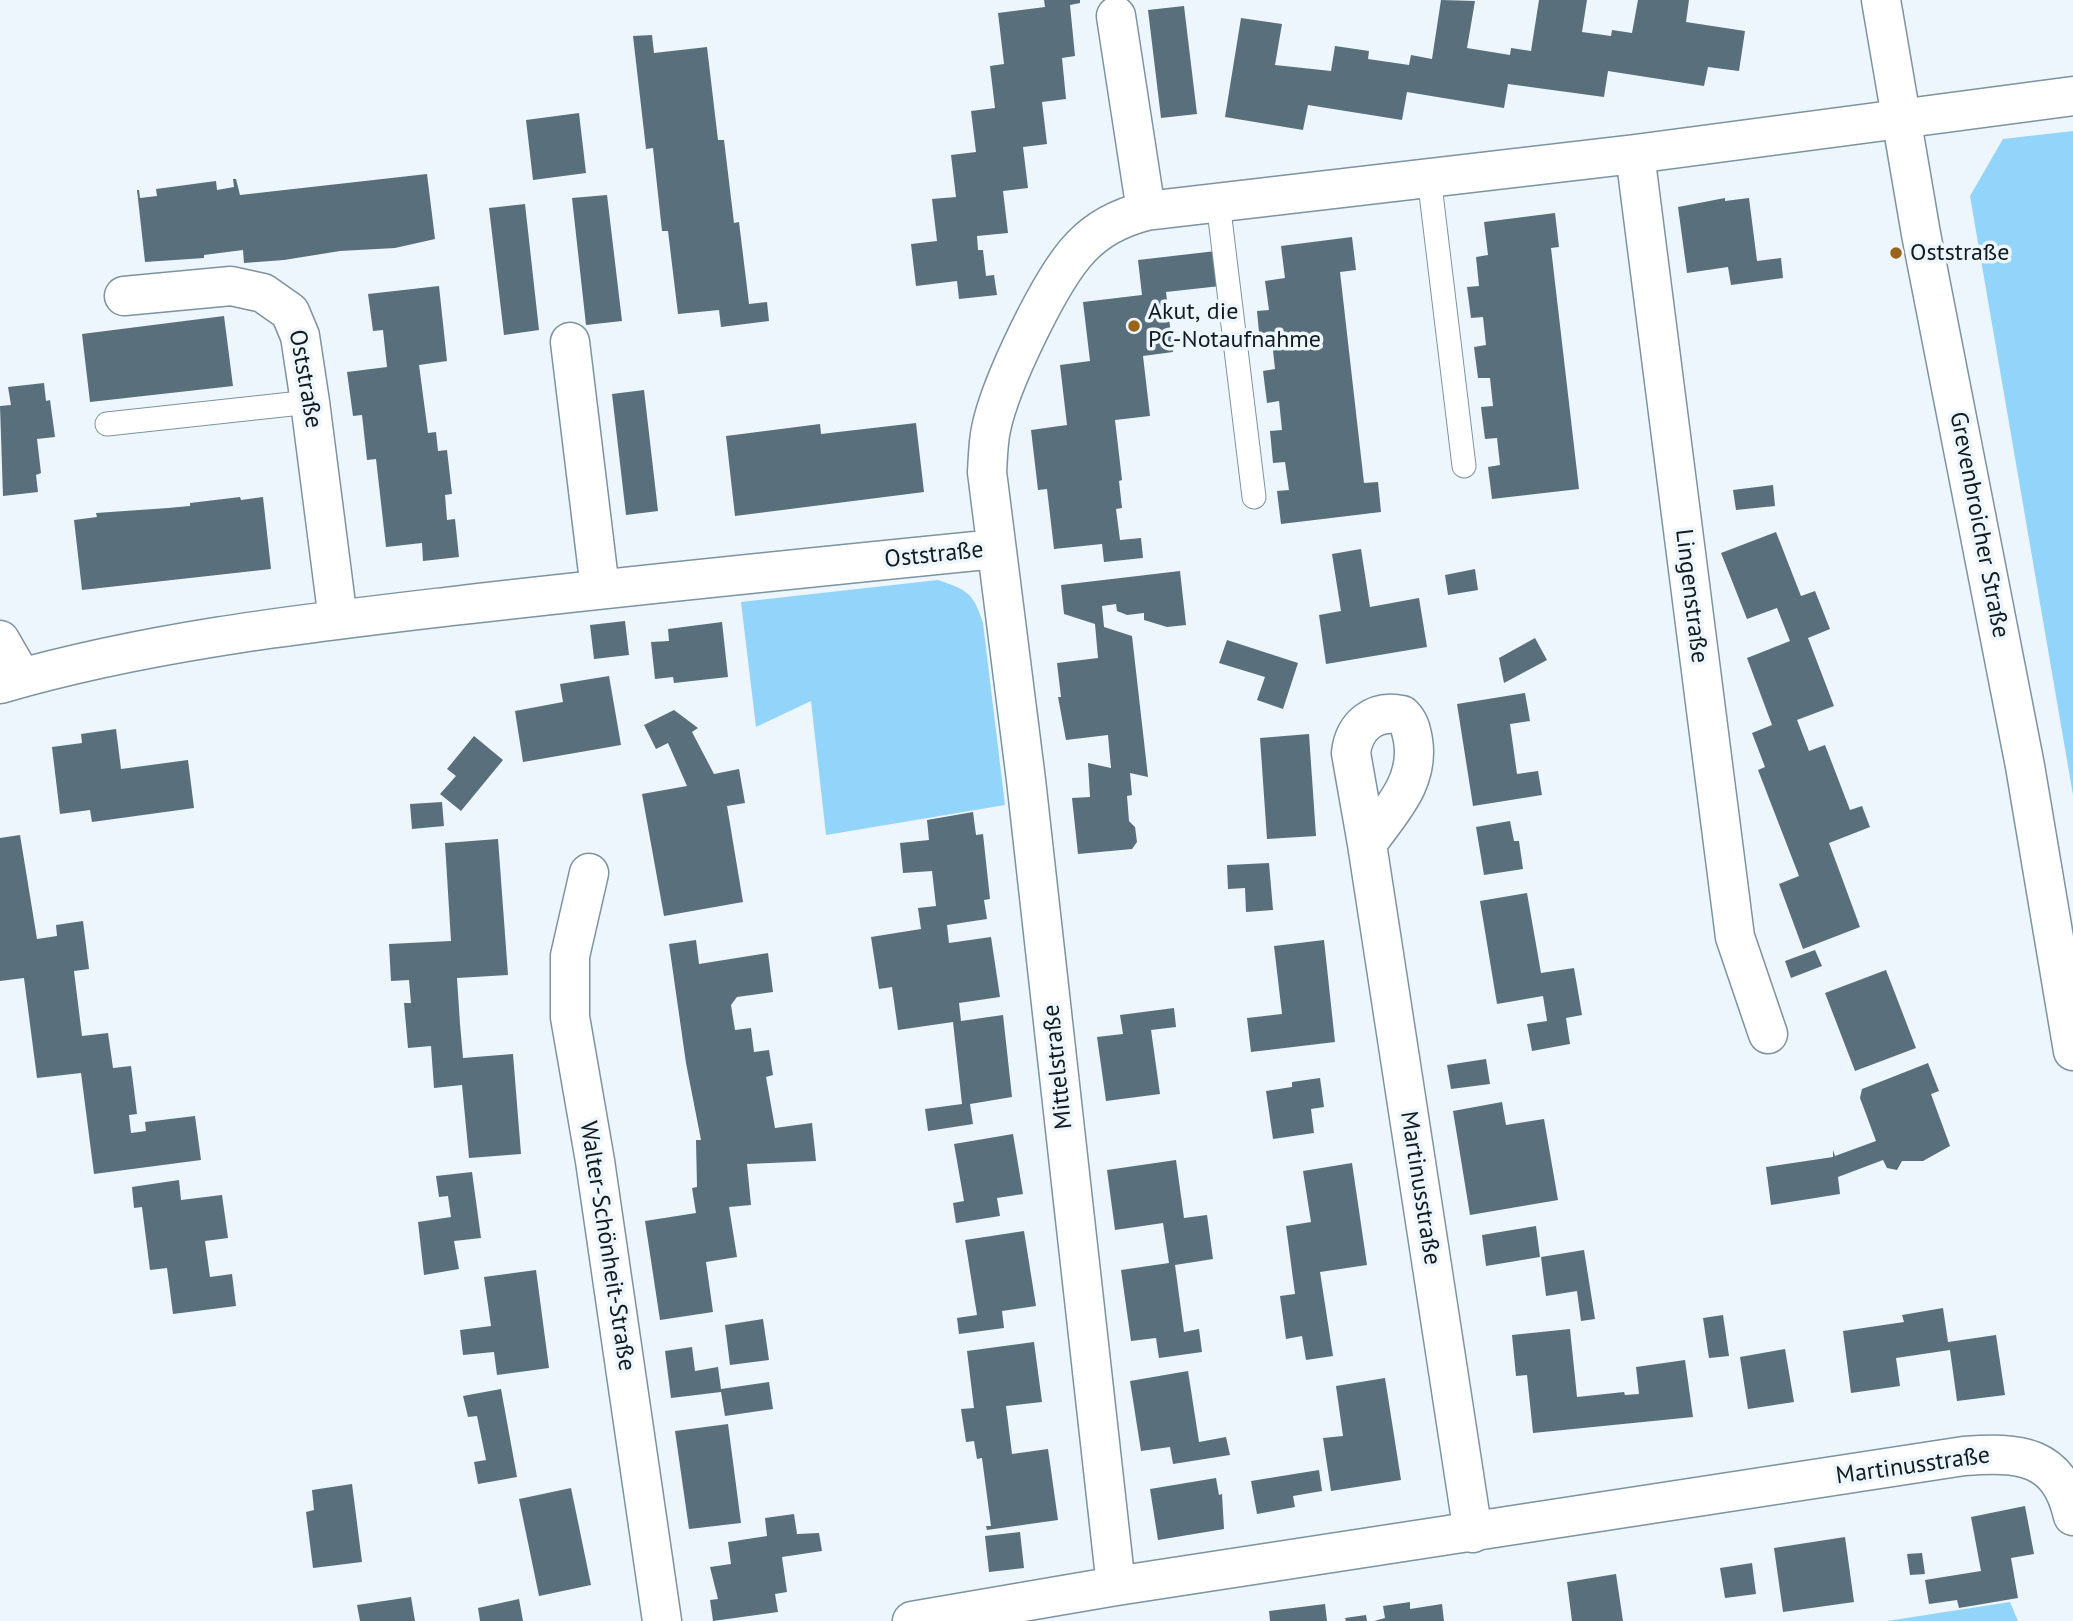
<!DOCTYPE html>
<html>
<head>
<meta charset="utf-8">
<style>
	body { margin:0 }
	canvas { display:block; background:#edf6fc }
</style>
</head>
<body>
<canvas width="2073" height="1621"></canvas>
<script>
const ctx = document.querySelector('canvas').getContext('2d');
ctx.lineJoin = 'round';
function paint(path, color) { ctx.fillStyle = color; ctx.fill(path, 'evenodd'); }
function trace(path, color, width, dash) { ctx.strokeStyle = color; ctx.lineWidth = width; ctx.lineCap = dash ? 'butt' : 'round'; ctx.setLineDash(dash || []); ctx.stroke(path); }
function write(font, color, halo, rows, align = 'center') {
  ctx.font = font + ' "PT Sans",sans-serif'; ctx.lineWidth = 7; ctx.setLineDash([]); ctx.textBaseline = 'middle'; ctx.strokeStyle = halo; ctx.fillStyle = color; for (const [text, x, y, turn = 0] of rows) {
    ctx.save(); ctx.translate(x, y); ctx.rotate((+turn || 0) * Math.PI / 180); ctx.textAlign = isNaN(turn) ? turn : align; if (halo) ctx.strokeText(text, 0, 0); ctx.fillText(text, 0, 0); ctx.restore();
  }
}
paint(new Path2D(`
	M2073 131V795L1970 196 2003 139Z
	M938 580C967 590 973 592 983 623L1005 805 826 835 811 701 756 727 741 602Z
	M2010 1602 2018 1621H1887Z`), '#93d4fa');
paint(new Path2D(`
	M1044 0H1080V3L1070 5 1075 56 1062 58 1066 99 1042 102 1047 144 1023 147 1028 188 1003 191 1008 233 977 236 978 250H983L986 276 994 275 997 295 959 299 957 281 916 286 911 244 937 241 932 199 956 197 951 155 976 152 971 111 995 108 990 66 1004 64 998 13 1045 7Z
	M1441 0 1475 1 1467 48 1510 55 1511 48 1531 51 1539 0H1587L1582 32 1611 36 1612 30 1632 33 1638 0H1689L1686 22 1745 31 1739 71 1708 67 1704 86 1608 71 1604 97 1508 84 1504 108 1407 92 1402 120 1308 105 1303 130 1225 117 1241 18 1282 24 1275 65 1331 71 1335 46 1369 51 1368 59 1409 65 1411 55 1432 59Z
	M1184 6 1197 114 1161 118 1148 10Z
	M652 35 654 53 707 47 718 140H724L734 223 739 222 749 304 767 302 769 321 721 327 719 310 678 314 668 231H662L653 148 646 149 633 36Z
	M579 113 586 173 533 180 526 120Z
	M427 174 435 239 395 248 340 251 284 260 244 263 243 250 204 255V258L145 262 137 190H139L140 198 157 196 156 189 216 181 217 190 234 187 233 179H236L240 195Z
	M607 195 622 321 586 325 572 198Z
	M1725 198V201L1749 198 1757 261 1781 258 1783 278 1731 285 1728 267 1687 273 1678 207Z
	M525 204 539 330 504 335 489 208Z
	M1555 213 1559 247 1551 248 1579 489 1492 499 1488 467 1500 465 1497 438 1485 439 1481 407 1493 406 1490 378H1478L1474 347 1486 345 1483 317 1471 318 1467 287 1479 286 1476 257 1488 255 1484 222Z
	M1352 237 1356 270 1340 272 1364 483 1378 482 1381 512 1281 524 1277 491 1289 490 1285 462 1273 463 1270 431 1282 430 1279 401 1267 403 1263 371 1275 369 1272 341 1260 343 1257 311 1269 310 1265 281 1285 278 1281 246Z
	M1216 251 1220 286 1166 292 1173 352 1143 356 1150 416 1115 420 1122 480 1119 481 1122 508 1116 509 1120 540 1141 538 1143 558 1104 562 1102 544 1054 549 1047 489 1038 490 1031 430 1067 425 1060 365 1090 361 1083 302 1142 295 1138 260Z
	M439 286 447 361 419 365 428 433 436 432 438 451 447 450 452 494 445 495 447 520 455 519 459 557 423 561 422 543 386 547 376 459 367 460 362 415 353 416 347 372 387 367 383 330 373 331 368 294Z
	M224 316 233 386 90 402 82 334Z
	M44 383 46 401 50 400 55 437 37 439 41 473 36 475 38 492 3 496 0 406 11 405 8 387Z
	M644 390 658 511 626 515 612 394Z
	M916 423 924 492 735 516 726 436 820 424 821 434Z
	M1773 485 1775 506 1736 510 1733 490Z
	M240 497 241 500 263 497 271 569 82 590 74 520 97 517 96 513 168 508 190 506V503Z
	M1776 532 1801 596 1815 591 1830 629 1808 638 1834 706 1797 720 1809 751 1825 745 1850 810 1862 806 1870 827 1829 843 1860 927 1803 949 1779 884 1799 876 1758 770 1765 767 1752 733 1772 725 1747 658 1790 641 1777 608 1747 619 1721 553Z
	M1361 549 1370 607 1419 598 1427 647 1326 664 1319 615 1341 611 1332 554Z
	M1475 569 1478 590 1448 595 1445 575Z
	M1180 571 1186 625 1167 627 1144 620V613L1127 615 1117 611 1116 604 1102 606 1104 627 1132 636 1148 777 1130 773 1132 795 1127 796 1129 821 1135 827 1137 842 1132 849 1078 854 1072 798 1090 797 1088 763 1111 768 1108 735 1066 740 1058 697H1061L1057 663 1098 658 1095 624 1064 614 1061 585Z
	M625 621 629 655 594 659 590 625Z
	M722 622 728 677 674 683 673 677 655 679 651 642 669 641 668 629Z
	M1535 638 1547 660 1504 683 1499 658Z
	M1227 640 1298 663 1283 709 1257 700 1265 677 1219 663Z
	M609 676 621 745 523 762 515 711 563 702 560 684Z
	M1525 693 1530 721 1510 724 1517 774 1538 771 1542 795 1473 806 1457 704Z
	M674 710 698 728 692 732 714 774 739 769 745 803 727 806 743 902 664 916 642 794 687 786 668 743 656 749 644 725Z
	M116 729 121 769 188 760 194 808 92 822 90 810 60 814 52 747 82 743 81 734Z
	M1309 734 1316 836 1267 839 1260 738Z
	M474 736 503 760 461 811 440 794 456 776 447 769Z
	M442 802 444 826 412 829 410 804Z
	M973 812 976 835 983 834 990 899 984 900 987 919 947 925 949 943 991 937 1000 997 959 1003 961 1021 1003 1015 1012 1097 970 1104 973 1124 928 1131 925 1109 962 1104 953 1022 898 1030 892 987 879 989 871 937 921 929 918 908 936 906 932 871 903 873 900 843 929 840 927 820Z
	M1510 821 1514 841H1519L1523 869 1484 875 1476 827Z
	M20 835 37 939 57 936 56 925 83 921 89 969 74 971 82 1036 108 1033 113 1068 131 1066 137 1114 129 1115 131 1133 146 1131 145 1122 195 1116 201 1160 94 1174 81 1073 37 1078 24 978 0 981V838Z
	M498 839 508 975 457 978 460 1024 463 1058 513 1054 521 1154 469 1158 462 1085 434 1088 431 1046 408 1048 404 1003H411L409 980 391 981 389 944 451 941 445 843Z
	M1269 863 1273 910 1246 912 1245 888 1228 889 1227 865Z
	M1527 893 1541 973 1574 968 1582 1015 1566 1018 1570 1044 1532 1051 1527 1024 1547 1021 1543 996 1497 1004 1480 901Z
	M696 940 699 964 768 953 773 992 737 997 731 1005 735 1030 751 1028 754 1052 769 1050 773 1075 766 1077 775 1128 812 1123 816 1161 747 1164 751 1205 729 1207 737 1257 706 1262 713 1312 660 1320 645 1221 696 1213 692 1188 697 1187 696 1140H701L686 1063 669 944Z
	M1324 940 1335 1042 1251 1052 1247 1018 1282 1014 1274 946Z
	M1815 950 1822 966 1791 978 1785 961Z
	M1886 970 1916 1048 1855 1071 1825 993Z
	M1174 1008 1176 1027 1151 1030 1160 1094 1106 1101 1097 1037 1123 1034 1120 1015Z
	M1486 1059 1490 1084 1451 1089 1447 1065Z
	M1928 1063 1939 1091 1931 1094 1950 1146 1923 1161H1902L1897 1170 1887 1168 1883 1160 1838 1177 1840 1194 1771 1205 1766 1167 1833 1157V1150L1835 1156 1876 1141 1860 1098 1862 1089Z
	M1320 1078 1324 1107 1311 1109 1314 1133 1273 1139 1266 1091 1292 1087V1082Z
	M1502 1102 1506 1125 1544 1119 1558 1200 1470 1215 1453 1111Z
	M1013 1134 1023 1194 997 1198 1000 1216 956 1223 953 1203 964 1201 954 1144Z
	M1176 1160 1184 1218 1207 1215 1213 1259 1175 1265 1184 1332 1199 1329 1202 1352 1159 1358 1156 1338 1131 1341 1121 1270 1169 1263 1163 1223 1115 1230 1107 1170Z
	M1352 1163 1367 1265 1320 1272 1333 1356 1306 1360 1302 1336 1286 1339 1280 1296 1295 1294 1286 1226 1311 1222 1303 1171Z
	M472 1172 481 1238 454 1241 459 1269 424 1275 418 1222 451 1217 448 1196 439 1197 436 1176Z
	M179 1180 181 1200 222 1195 228 1238 205 1241 210 1277 232 1274 236 1306 173 1314 167 1268 150 1270 142 1207 134 1208 132 1187Z
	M1536 1226 1540 1257 1486 1266 1482 1235Z
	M1024 1231 1036 1306 1002 1311 1004 1328 959 1334 957 1318 977 1315 965 1240Z
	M1584 1250 1595 1319 1581 1321 1577 1291 1546 1296 1541 1257Z
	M536 1270 549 1368 497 1375 494 1352 463 1355 460 1330 491 1326 484 1277Z
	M1943 1308 1948 1342 1996 1335 2005 1395 1957 1401 1950 1350 1896 1358 1900 1386 1851 1393 1843 1331 1904 1322 1902 1315Z
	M1723 1315 1729 1356 1709 1358 1703 1318Z
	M763 1319 769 1360 730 1365 725 1325Z
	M1570 1329 1577 1397 1624 1392 1625 1395 1639 1394 1636 1367 1685 1360 1693 1417 1533 1433 1527 1375 1516 1376 1512 1335Z
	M1034 1342 1042 1402 1006 1406 1012 1454 1048 1449 1058 1520 987 1530 986 1526H991L982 1458 977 1459 974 1441 966 1442 961 1409 974 1408 967 1351Z
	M692 1347 695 1371 718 1367 721 1389 769 1382 773 1409 725 1416 721 1392 671 1398 665 1351Z
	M1785 1349 1794 1402 1748 1409 1740 1357Z
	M1188 1371 1199 1442 1226 1437 1230 1455 1173 1464 1170 1447 1141 1451 1130 1381Z
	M1385 1378 1401 1480 1331 1491 1323 1438 1343 1436 1336 1386Z
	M501 1389 517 1477 478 1484 474 1462 486 1460 477 1416 468 1417 463 1396Z
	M728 1424 741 1523 689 1529 675 1431Z
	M1319 1470 1322 1491 1293 1496 1295 1507 1257 1514 1251 1481Z
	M1216 1478 1219 1495 1222 1494 1224 1529 1158 1540 1150 1489Z
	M352 1484 362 1562 313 1568 306 1512 314 1510 312 1490Z
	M571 1488 591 1585 539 1596 519 1499Z
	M2025 1506 2034 1554 2011 1558 2018 1598 1959 1608 1957 1600 1929 1604 1925 1580 1981 1571 1971 1517Z
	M794 1514 797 1534 819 1533 822 1551 782 1557 787 1592 775 1594 778 1612 713 1621 710 1600 718 1599 710 1567 731 1564 728 1542 767 1536 765 1518Z
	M1020 1532 1024 1568 989 1572 985 1536Z
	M1845 1537 1854 1602 1783 1612 1774 1548Z
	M1922 1553 1925 1574 1910 1575 1907 1554Z
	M1752 1563 1756 1594 1725 1598 1720 1568Z
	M1616 1574 1623 1621H1572L1567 1582Z
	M411 1597 415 1621H360L357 1605Z
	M519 1599 523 1621H480L478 1608Z
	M1410 1602V1609L1442 1604 1444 1621H1374L1385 1618 1383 1606Z
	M1325 1604 1327 1621H1270L1269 1611Z
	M1366 1615 1367 1621H1346L1345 1618Z`), '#596f7c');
const lane = new Path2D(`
	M1429 177 1464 466
	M1218 202 1254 497
	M107 424 310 402`);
const street = new Path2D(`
	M1116 16 1146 211
	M1635 154 1735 937 1768 1034
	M124 296 231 286 263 293 290 312 300 336 310 402 338 620
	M570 342 600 589
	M0 640 22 678
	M0 684C148 641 300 624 453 606 634 585 815 567 996 549
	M1367 844 1351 753C1354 726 1374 709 1402 715 1410 723 1411 730 1413 740 1420 783 1390 811 1367 844L1473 1533
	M589 873 570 956V1017L595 1161 662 1621
	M1116 1586 1026 780 987 472C988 458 988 443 991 429 1000 385 1050 279 1081 247 1098 229 1122 217 1146 211L1635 154 2073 96
	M912 1621 1116 1586 1964 1456C2019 1452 2059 1454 2073 1516`);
const secondary = new Path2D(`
	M1881 0 1921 234 2025 766 2073 1051`);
trace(lane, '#7d93a1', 25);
trace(street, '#7d93a1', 41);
trace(secondary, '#7d93a1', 41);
trace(lane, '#fff', 23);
trace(street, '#fff', 38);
trace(secondary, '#fff', 38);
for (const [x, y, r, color] of [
	[1896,253,7,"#99641b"],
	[1134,326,7,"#99641b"]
]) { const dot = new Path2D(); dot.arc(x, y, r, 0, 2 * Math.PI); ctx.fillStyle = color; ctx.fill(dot); trace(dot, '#edf6fc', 2.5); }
write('24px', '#121b20', '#edf6fc', [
	["Oststraße",1910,253],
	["Akut, die",1148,312],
	["PC-Notaufnahme",1148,340]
], 'left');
write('24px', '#121b20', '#edf6fc', [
	["Oststraße",305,379,80],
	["Grevenbroicher Straße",1979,525,79],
	["Oststraße",934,555,-6],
	["Lingenstraße",1691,596,83],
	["Mittelstraße",1058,1067,-96],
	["Martinusstraße",1420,1188,81],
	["Walter-Schönheit-Straße",607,1246,81],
	["Martinusstraße",1913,1466,-8]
]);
</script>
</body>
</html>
